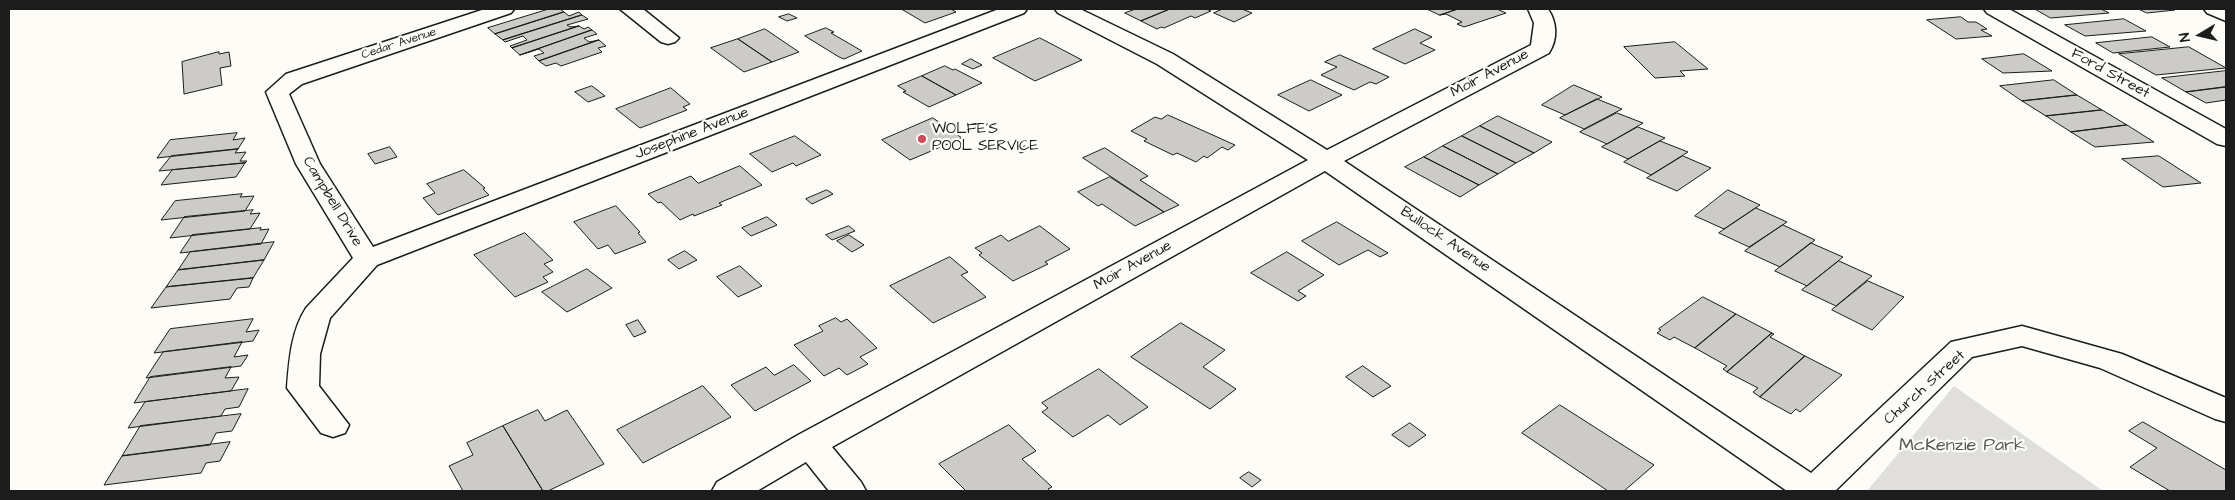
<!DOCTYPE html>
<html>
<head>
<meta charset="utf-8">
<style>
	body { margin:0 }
	#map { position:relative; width:2235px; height:500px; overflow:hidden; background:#fdfcf7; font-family:"Architects Daughter",sans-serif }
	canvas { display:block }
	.frame { position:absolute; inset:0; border:10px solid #1c1c1c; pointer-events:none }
	.north { position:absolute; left:2175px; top:10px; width:50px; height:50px; -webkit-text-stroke:4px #fdfcf7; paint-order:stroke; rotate:261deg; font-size:14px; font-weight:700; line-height:20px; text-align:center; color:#1c1c1c }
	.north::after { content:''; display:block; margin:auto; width:18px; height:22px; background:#1c1c1c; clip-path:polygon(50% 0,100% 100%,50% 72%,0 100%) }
</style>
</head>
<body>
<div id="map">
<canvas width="2235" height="500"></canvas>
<div class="frame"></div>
<div class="north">N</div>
</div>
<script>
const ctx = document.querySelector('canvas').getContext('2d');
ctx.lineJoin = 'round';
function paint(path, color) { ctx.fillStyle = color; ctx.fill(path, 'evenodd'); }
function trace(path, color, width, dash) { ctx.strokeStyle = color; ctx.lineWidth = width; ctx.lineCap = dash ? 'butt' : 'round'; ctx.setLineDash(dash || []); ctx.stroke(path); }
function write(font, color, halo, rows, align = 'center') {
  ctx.font = font + ' "Architects Daughter",sans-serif'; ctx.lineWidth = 4.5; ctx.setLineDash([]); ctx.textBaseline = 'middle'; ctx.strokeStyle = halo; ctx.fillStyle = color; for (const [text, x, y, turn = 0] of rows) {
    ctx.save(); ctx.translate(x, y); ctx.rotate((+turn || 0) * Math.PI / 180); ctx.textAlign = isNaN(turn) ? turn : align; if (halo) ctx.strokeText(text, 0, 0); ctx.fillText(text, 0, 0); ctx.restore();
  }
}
paint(new Path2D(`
	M1954 386 2103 491H1867Z`), '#e0dfdb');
const building = new Path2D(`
	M549 9H560L564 12 495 34 488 28Z
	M907 9H951L956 12 925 23 903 10Z
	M1136 9H1170L1141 21 1125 13Z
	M1170 9H1206L1211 11 1195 18 1191 16 1164 28 1161 27 1157 29 1141 21Z
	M1223 9H1242L1252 13 1234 22 1214 13Z
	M1427 9H1458L1440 15Z
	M1458 9H1497L1506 13 1464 27 1457 24 1462 22 1446 14 1440 15Z
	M2035 9H2101L2109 13 2051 18Z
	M2139 9H2173L2175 10 2147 13Z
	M564 12 569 16 579 12 582 15 503 40 495 34Z
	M789 14 797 18 787 21 779 17Z
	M582 15 588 19 567 25 570 27 579 26 512 48 510 46 527 40 523 36 505 42 503 40Z
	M1961 17 1968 22H1976L1987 29 1981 30 1992 36 1956 39 1927 20Z
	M2124 19 2146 31 2085 36 2065 25Z
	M579 26 584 29 588 27 592 30 520 55 512 48Z
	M826 28 834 32 831 33 862 51 844 59 839 57 805 36Z
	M765 29 799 52 772 62 738 39Z
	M1415 29 1432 37 1420 43 1435 50 1405 64 1373 49Z
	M592 30 597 34 584 38 589 42 599 40 539 61 534 56 544 53 539 49 520 55Z
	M2152 37 2170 47 2113 53 2096 43Z
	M1040 38 1082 60 1035 81 993 58Z
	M738 39 772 62 744 72 711 48Z
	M599 40 606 46 598 48 602 52 561 66 556 63 546 66 539 61Z
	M1675 42 1708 69 1680 71 1685 76 1655 78 1624 47Z
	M2189 47 2226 68 2156 75 2119 54Z
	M219 52V54L229 52 231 66 220 68 222 85 184 94 182 62Z
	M2024 54 2052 71 2003 73 1982 59Z
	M1340 55 1389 77 1376 84 1370 82 1354 90 1321 75 1337 67 1325 62Z
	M971 59 982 65 973 69 962 64Z
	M945 66 953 70 955 69 982 83 956 95 922 76Z
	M2226 71V87L2186 92 2162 78Z
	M922 76 956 95 929 107 903 92 906 91 898 86Z
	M1311 80 1342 95 1309 111 1278 95Z
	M2054 80 2077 95 2022 101 2000 86Z
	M1574 85 1602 97 1565 115 1542 105Z
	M592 86 605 96 588 102 575 92Z
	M2226 87V100L2206 103 2186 92Z
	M671 88 690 104 683 107 687 110 640 128 616 109Z
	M2077 95 2102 110 2046 116 2022 101Z
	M1597 99 1622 109 1584 129 1560 118Z
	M2102 110 2127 125 2071 132 2046 116Z
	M1617 113 1643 123 1607 144 1580 132Z
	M1168 115 1235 145 1228 150 1222 147 1207 158 1204 156 1196 162 1177 153 1173 155 1144 141 1147 139 1131 131 1155 117 1161 119Z
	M1498 116 1552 142 1534 153 1480 126Z
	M933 118 962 138 910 160 882 140Z
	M2127 125 2154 142 2095 147 2071 132Z
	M1480 126 1534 153 1516 163 1462 136Z
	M1638 127 1665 138 1628 159 1602 147Z
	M237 133 233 140 245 138 238 149 157 158 170 140Z
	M795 136 821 155 796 166 793 163 772 172 750 154Z
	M1462 136 1516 163 1498 174 1443 146Z
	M1660 141 1688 152 1651 175 1624 162Z
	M1025 146 1031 149 1021 153 1016 150Z
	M1443 146 1498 174 1479 185 1424 157Z
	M390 147 397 157 375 164 368 154Z
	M1105 148 1148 176 1140 180 1179 205 1164 212 1083 158Z
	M238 149 235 153 246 152 240 161H247L245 163 159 171 171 156Z
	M1683 156 1711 168 1677 191 1647 178Z
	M2159 156 2201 183 2163 187 2122 159Z
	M1424 157 1479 185 1460 197 1405 167Z
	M245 163 236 177 161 185 172 170Z
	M740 166 762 185 719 203 722 205 694 216 693 214 680 220 661 202 658 203 648 194 691 176 698 183Z
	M464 170 485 188 483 189 489 195 438 215 423 198 435 193 427 184Z
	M1110 177 1164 212 1135 226 1102 204 1098 206 1078 192Z
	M827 190 833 194 812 204 806 199Z
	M1728 190 1760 205 1724 229 1695 216Z
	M242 194 240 197 254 196 245 211 161 220 175 201Z
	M616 206 640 232 638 233 646 242 615 254 608 245 598 249 574 222Z
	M1756 208 1787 222 1749 247 1719 233Z
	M253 210 250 214 260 213 250 229 170 238 184 217Z
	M767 217 777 225 751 236 742 228Z
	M1337 222 1388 253 1380 257 1368 250 1339 265 1302 241Z
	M1783 225 1815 240 1780 267 1745 251Z
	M849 226 855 231 832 240 826 235Z
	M1040 226 1070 249 1045 262 1048 264 1013 281 979 255 982 253 975 248 1001 235 1008 241Z
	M261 228 260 230 269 229 261 244 180 253 192 235Z
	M525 233 553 260 544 264 553 272 543 277 548 282 515 297 474 255Z
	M849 235 864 245 852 252 837 241Z
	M274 242 264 260 178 270 190 252Z
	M1811 243 1843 257 1807 286 1775 271Z
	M685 251 697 260 679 269 668 260Z
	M1287 252 1324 275 1298 291 1306 296 1298 301 1251 273Z
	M950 257 968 272 961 275 986 297 933 323 890 286Z
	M264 260 253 278 166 287 178 270Z
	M1839 261 1872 276 1836 306 1802 290Z
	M740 266 762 286 738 297 717 277Z
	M587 269 612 288 567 312 542 292Z
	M253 278 249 287 237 288 230 299 151 308 166 287Z
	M1868 281 1904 297 1872 330 1832 310Z
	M1703 297 1736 314 1695 348 1674 337 1670 340 1657 333 1661 330 1659 329Z
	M1736 314 1772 333 1727 372 1723 369 1727 366 1695 348Z
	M836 318 841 322 847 319 877 348 860 357 868 364 847 375 839 368 824 376 794 345 823 331 819 326Z
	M253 319 246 332 259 330 253 341 154 353 170 329Z
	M638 320 646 332 634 337 626 325Z
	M1181 323 1225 350 1203 367 1236 389 1210 409 1131 357Z
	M1772 333 1774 334 1770 337 1805 356 1760 397 1753 392 1758 388 1727 372Z
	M242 342 234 357 248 355 241 366 146 378 163 352Z
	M1805 356 1842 375 1800 412 1796 409 1791 414 1760 397Z
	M794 365 811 381 755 411 731 385 766 367 774 375Z
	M1363 366 1391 386 1373 397 1346 377Z
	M231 367 225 378 239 377 231 391 134 403 150 377Z
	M1099 369 1148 407 1120 425 1108 415 1073 437 1042 412 1048 408 1042 403Z
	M703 386 731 417 643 463 617 430Z
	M248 389 239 407 225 409 221 416 128 428 145 402Z
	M1560 405 1654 465 1624 491H1608L1522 433Z
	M538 410 545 421 567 410 604 464 548 491H543L503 426Z
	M241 414 232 431 216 433 210 445 122 456 140 426Z
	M2143 422 2226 470V491H2170L2130 467 2157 448 2129 431Z
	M1410 423 1426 435 1409 447 1392 435Z
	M1009 425 1036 451 1022 459 1052 487 1048 489 1050 491H966L939 464Z
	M503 426 543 491H463L449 466 473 455 467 443Z
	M230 442 220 461 206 463 201 473 104 485 122 456Z
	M1249 472 1261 480 1252 487 1240 478Z`);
paint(building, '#cccbc8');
trace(building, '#1c1c1c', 1);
const street = new Path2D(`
	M485 9H514L511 13 302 84 289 94 320 164 373 247 999 9H1027L1024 13 377 265 330 318 320 354 319 386 349 425 345 433 333 437 321 433 287 388C289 362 291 331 306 308L353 258 296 164 266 92 286 74Z
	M620 9H643L679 38 675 42 668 44 661 42Z
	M1055 9H1080L1173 54 1327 150 1531 45 1534 23 1528 9H1548C1557 22 1558 39 1549 53L1344 161 1811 473 1951 342 2022 326 2122 354 2226 398V422L2215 419 2100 368 2022 346 1972 357 1835 491H1787L1325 171 832 447 861 482 866 491H829L806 462 757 491H712L717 482 798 435 1308 160 1157 64 1058 13Z
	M2204 9H2226V21L2207 13Z`);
const primary = new Path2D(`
	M1984 9H2009L2226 129V146L2217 144 1987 13Z`);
trace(street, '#1c1c1c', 3);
trace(primary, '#1c1c1c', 3);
paint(street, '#fdfcf7');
paint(primary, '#fdfcf7');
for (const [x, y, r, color] of [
	[922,139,5,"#d1495b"]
]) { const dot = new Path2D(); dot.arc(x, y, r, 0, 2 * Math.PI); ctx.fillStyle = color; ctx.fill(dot); trace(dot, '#fdfcf7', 2); }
write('12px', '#1c1c1c', '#fdfcf7', [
	["Cedar Avenue",399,44,-18]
]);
write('15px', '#1c1c1c', '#fdfcf7', [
	["Moir Avenue",1490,74,-28],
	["Ford Street",2110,74,29],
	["Josephine Avenue",692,134,-21],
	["Campbell Drive",332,202,59],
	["Bullock Avenue",1445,240,34],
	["Moir Avenue",1133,266,-29],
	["Church Street",1925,388,-42]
]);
write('15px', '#1c1c1c', '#fdfcf7', [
	["WOLFE'S",932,130],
	["POOL SERVICE",932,147]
], 'left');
write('18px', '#575655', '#fdfcf7', [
	["McKenzie Park",1962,446]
]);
</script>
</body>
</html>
